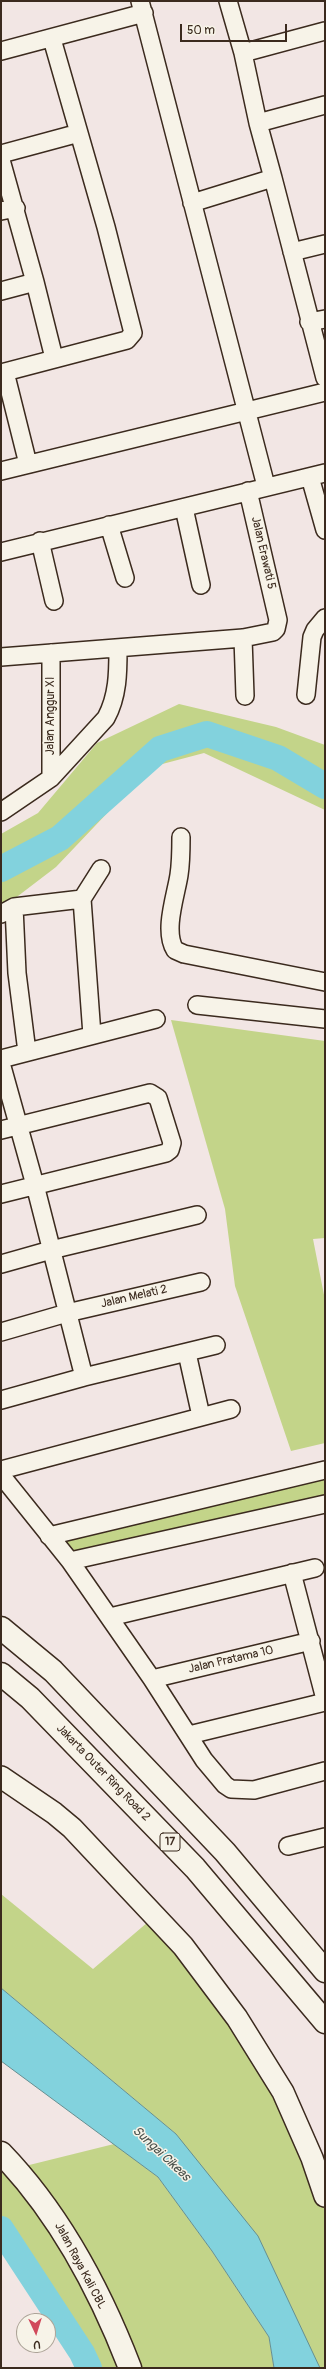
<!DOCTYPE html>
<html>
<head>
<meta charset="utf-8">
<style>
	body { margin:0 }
	#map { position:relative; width:326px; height:2369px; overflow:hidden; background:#f2e6e4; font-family:Pangolin,sans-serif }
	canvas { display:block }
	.frame { position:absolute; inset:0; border:2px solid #3b2a1e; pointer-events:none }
	.north { position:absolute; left:16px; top:2313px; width:40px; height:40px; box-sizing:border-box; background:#f7f3e8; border:1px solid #aca397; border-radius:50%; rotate:176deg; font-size:11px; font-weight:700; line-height:16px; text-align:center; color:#3b2a1e }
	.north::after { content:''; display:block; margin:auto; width:14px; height:18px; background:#d1495b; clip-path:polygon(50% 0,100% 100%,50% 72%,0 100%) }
	.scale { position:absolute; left:180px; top:24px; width:107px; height:18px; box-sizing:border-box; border:2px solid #3b2a1e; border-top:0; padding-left:5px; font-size:12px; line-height:14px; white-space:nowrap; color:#3b2a1e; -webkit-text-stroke:3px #f7f3e8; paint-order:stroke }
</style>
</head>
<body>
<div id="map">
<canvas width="326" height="2369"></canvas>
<div class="frame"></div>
<div class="north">U</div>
<div class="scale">50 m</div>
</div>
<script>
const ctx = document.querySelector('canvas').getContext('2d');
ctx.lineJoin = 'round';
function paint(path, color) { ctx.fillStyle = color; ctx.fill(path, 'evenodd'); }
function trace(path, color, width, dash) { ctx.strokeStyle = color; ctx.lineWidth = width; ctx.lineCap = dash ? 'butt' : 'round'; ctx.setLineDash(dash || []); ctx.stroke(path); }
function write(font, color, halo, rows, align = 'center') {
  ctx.font = font + ' Pangolin,sans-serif'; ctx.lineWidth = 3; ctx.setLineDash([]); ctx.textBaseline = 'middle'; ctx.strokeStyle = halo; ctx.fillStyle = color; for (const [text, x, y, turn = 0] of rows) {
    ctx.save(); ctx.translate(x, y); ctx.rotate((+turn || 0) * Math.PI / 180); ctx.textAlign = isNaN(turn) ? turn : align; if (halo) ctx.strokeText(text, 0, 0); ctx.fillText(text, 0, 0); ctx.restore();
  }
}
paint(new Path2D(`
	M179 704 276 727 325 745V810L204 753 151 767 56 867 1 909V834L38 813 97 743Z
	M171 1020 325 1041V1238L313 1239 325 1300V1443L291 1451 235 1286 225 1209Z
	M325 1470V1504L70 1561 49 1536Z
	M1 1894 93 1969 155 1916 272 2075 325 2199V2368H320L176 2134 1 1988Z
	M114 2144 158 2177 212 2251 269 2337 274 2368H90L43 2272 1 2215V2172Z`), '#c3d489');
const water = new Path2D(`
	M1 1988 176 2134 258 2236 320 2368H274L269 2337 212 2251 158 2177 1 2061Z`);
paint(water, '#82d2dd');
trace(water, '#668f91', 1);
trace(new Path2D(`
	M1 869 60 838 160 749 207 734 278 758 325 786
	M1 2229 82 2353 89 2368`), '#82d2dd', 26);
const minor = new Path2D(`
	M140 1 266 486
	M228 1 243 53
	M1 51 144 13
	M258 123 325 105
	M1 154 79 133
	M1 160 35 282 1 291
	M273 178 325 378
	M192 203 273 178 258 123 243 53 325 31
	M1 211 16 208
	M292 252 325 244
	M35 282 54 358
	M309 322 325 319
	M5 372 28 464
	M1 373 127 340 133 333 106 227 52 39
	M1 471 325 392
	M310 477 325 530
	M184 508 201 585
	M109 525 125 578
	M40 541 54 601
	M1 552 325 473
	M243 638 245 696
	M1 657 243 638 273 632 276 629 278 620 248 491
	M306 695 312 637 315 630 325 618
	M51 778V653
	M1 812 51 778 106 718C118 696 118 672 118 649
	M181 837C181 850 181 862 179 875 176 895 163 931 175 950L184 954 325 982
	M14 907 17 973 27 1052
	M1 914 14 907 82 899
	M197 1005 325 1019
	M92 1035 82 899 101 869
	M1 1059 156 1019
	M1 1063 35 1185 84 1377
	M1 1130 150 1093 158 1098 172 1143 170 1150 166 1153 1 1194
	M1 1264 51 1250 197 1215
	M1 1332 67 1313 201 1282
	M187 1353 201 1416
	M1 1400 84 1377 216 1345
	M1 1470 231 1409
	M1 1475 70 1561 152 1679 204 1760 225 1785 231 1789 254 1790 325 1771
	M49 1536 325 1470
	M70 1561 325 1504
	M292 1573 325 1699
	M110 1617 315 1568
	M152 1679 311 1641
	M189 1735 325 1702
	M288 1846 325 1837`);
const tertiary = new Path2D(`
	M1 1777 54 1813 72 1828 183 1946 237 2018 283 2092 312 2158 325 2196`);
const secondary = new Path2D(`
	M1 2153C59 2213 100 2290 130 2368`);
const motorway = new Path2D(`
	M1 1628 53 1671 225 1852 325 1971
	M1 1674 30 1698 195 1868 325 2022`);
trace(minor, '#3b2a1e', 20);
trace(tertiary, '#3b2a1e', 24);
trace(secondary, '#3b2a1e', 25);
trace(motorway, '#3b2a1e', 25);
trace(minor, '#f7f3e8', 17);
trace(tertiary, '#f7f3e8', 21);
trace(secondary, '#f7f3e8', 22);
trace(motorway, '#f7f3e8', 22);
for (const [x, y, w] of [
	[170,1842,20]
]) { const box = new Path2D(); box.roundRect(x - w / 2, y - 9, w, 18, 3); ctx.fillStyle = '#f7f3e8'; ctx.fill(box); trace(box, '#3b2a1e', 1); }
write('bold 11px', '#3b2a1e', null, [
	["17",170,1842]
]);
write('12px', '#3b2a1e', '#f7f3e8', [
	["Jalan Erawati 5",263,553,77],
	["Jalan Anggur XI",51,716,-90],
	["Jalan Melati 2",134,1297,-13],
	["Jalan Pratama 10",231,1660,-13],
	["Jakarta Outer Ring Road 2",103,1773,46],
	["Jalan Raya Kali CBL",80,2266,62]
]);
write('italic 13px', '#4d544e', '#f7f3e8', [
	["Sungai Cikeas",161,2154,43]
]);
</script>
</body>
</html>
